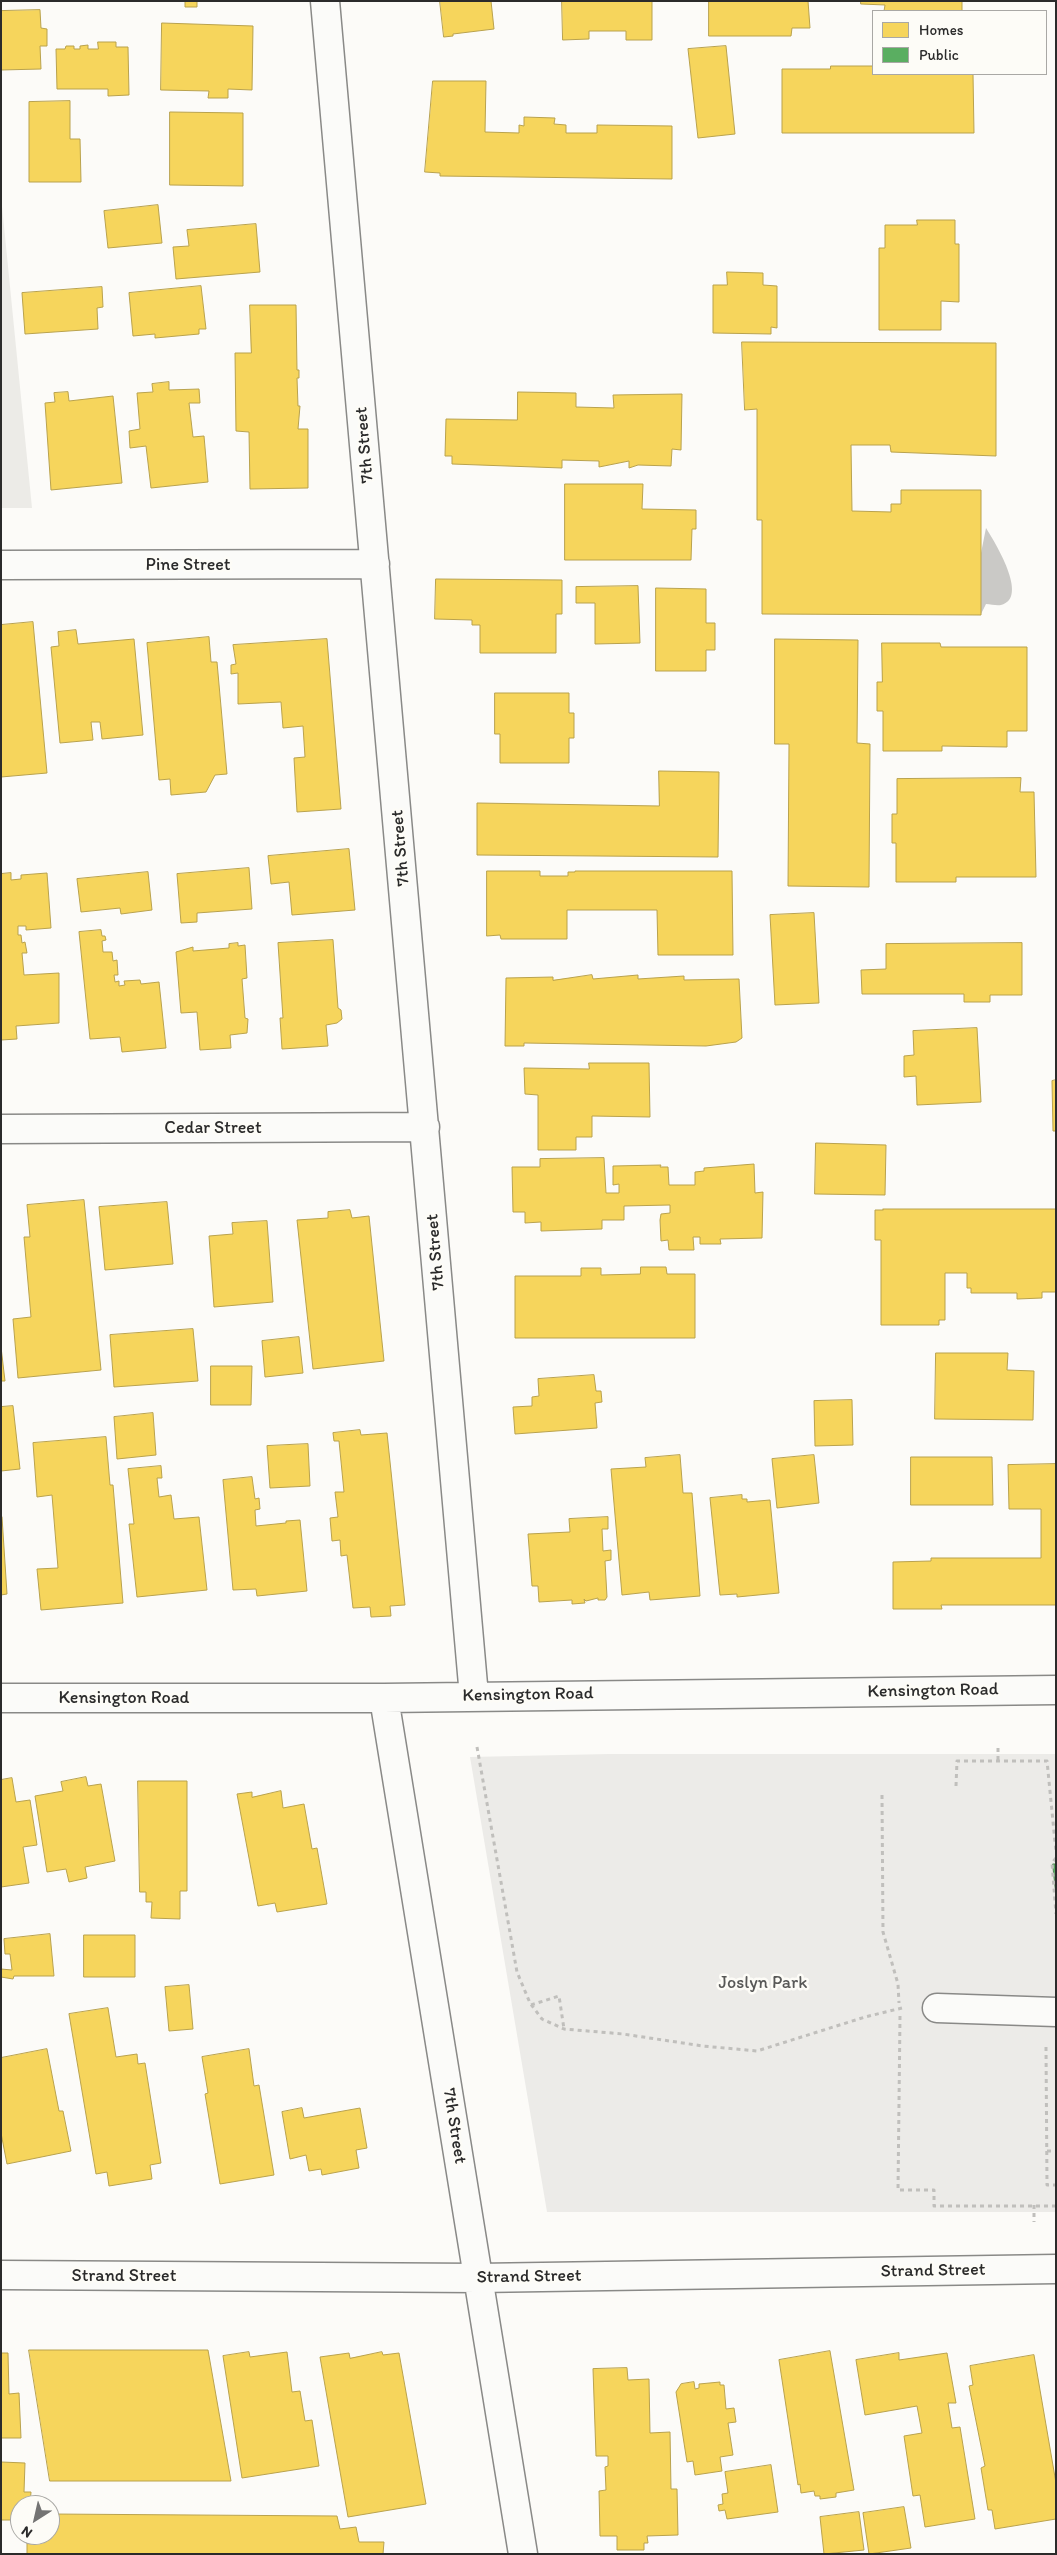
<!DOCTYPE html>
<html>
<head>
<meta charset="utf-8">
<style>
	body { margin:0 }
	#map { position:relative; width:1057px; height:2555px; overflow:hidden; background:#fcfbf8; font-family:Itim,sans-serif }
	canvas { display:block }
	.frame { position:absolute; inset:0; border:2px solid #2b2b2b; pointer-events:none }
	.legend { position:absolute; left:872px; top:10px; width:175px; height:65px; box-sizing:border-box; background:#fdfcf7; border:1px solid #a9a8a5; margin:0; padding:6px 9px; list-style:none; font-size:15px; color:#2b2b2b }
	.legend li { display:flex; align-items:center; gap:10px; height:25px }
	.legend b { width:25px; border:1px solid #a9a8a5 }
	.north { position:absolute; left:10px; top:2495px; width:50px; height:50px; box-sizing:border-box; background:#fdfcf7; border:1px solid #a9a8a5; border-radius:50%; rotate:215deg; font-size:14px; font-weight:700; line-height:20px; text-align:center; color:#2b2b2b }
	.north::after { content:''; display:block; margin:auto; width:18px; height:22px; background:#747473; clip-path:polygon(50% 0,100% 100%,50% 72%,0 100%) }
</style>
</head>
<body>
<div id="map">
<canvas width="1057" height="2555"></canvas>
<div class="frame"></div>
<ul class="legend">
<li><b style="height:14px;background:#f6d55c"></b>Homes</li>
<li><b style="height:14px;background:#5aae61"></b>Public</li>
</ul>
<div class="north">N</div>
</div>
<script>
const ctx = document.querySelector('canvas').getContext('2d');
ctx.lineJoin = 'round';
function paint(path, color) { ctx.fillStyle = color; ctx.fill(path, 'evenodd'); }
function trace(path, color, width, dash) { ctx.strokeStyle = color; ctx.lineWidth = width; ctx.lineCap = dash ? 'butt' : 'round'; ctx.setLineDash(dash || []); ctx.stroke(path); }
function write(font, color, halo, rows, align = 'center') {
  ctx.font = font + ' Itim,sans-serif'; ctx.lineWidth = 5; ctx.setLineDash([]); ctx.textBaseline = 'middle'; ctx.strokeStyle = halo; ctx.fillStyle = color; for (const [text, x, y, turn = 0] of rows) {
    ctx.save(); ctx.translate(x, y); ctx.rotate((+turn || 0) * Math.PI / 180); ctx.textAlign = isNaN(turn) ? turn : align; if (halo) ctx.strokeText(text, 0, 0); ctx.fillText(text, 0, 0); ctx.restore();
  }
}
paint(new Path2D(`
	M1 196 32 508H1Z`), '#ecebe7');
paint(new Path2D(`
	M609 1754H1056V2212H547L470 1757Z`), '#ecebe8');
paint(new Path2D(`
	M986 528C994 541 1030 598 1001 605 996 606 991 604 986 604L981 614V553Z`), '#cac9c6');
const homes = new Path2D(`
	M165 1H201H197V7H185V1Z
	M440 1H491L494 29 453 34V36L444 37Z
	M562 1H652V40H626V31H589V39L563 40Z
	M709 1H808L810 28H792L791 36H709Z
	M861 1H962V11H884L885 5 861 4Z
	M40 10 41 28 47 29V46H40L41 69 1 70V11Z
	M162 23 253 26 252 90 228 89V98H208L209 91 161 90Z
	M98 42H116V47H128L129 95 108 96V89H57L56 49H65L66 46H74V49H80V46L88 45V49H98Z
	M726 46 735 134 698 138 688 49Z
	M831 66H873V74H973L974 133H782V69H830Z
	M433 81H486L485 132 519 133V125L524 126V117L555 118 554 124 566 125V133H597V125L672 126V179L440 176V173L425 172Z
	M70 101V139H80L81 182H29V102Z
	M170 112 243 113V186L170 185Z
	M158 205 162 243 108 248 104 211Z
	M917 220H955V244H959V302L941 301V330H879V248H885V225H917Z
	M256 224 260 272 176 279 173 247 189 246 187 230Z
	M727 272 763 273V285L777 286V328L771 327V334L713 333V285H727Z
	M201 286 206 329H199V334L155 338V334L133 336 129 293Z
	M102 287 103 307 97 308 98 329 25 334 22 293Z
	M250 305H296L297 370H299V378H297L298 406H300L298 429H308V488L250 489 249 432 236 431 235 353H251Z
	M742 342 996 343V456L891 452 890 445H851L852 511 891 512V504H901V490H981V615L762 614V520H757V409L745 410Z
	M169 382V390L199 389 200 403H189L193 437 204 436 208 482 151 488 146 446 130 448 129 431 140 429 137 393 153 392 152 384Z
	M68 392 69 401 113 396 122 483 51 490 45 403 55 402 54 393Z
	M518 392 576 393V407L614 408 613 395 682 394 681 450 672 449 671 466 638 465 629 468V461L599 467V461L562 460V468L452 464V456H445L446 419 517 420Z
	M565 484H643L642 509 696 510V529H692L691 560H565Z
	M436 579 562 580V614H556V653H480V625H472V620L435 619Z
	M638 586 640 643 595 644V603H576V587Z
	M656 588 706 589V623H715V650H706V671H656Z
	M33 622 47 773 1 777V625Z
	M76 630 78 644 134 639 143 735 102 739 100 722H91L93 740 60 743 51 647 59 646 58 632Z
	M209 637 211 662H217L227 774 215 775 206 792 171 795 170 779 159 780 147 643Z
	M327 639 341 809 297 812 294 758 305 757 303 726 283 728 281 702 238 704V673L231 674V665L236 664 233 645Z
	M775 639 858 640 857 743 870 744 869 887 788 886 789 744H775Z
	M882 643H940L941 647H1027V731H1007V747L942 746V751H883V711H877V682H882Z
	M495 693H569V713H574V738H569V763H500V734H495Z
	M659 771 719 772 718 857 477 855V803L659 806Z
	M1021 778 1020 792H1034L1036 877H956V882H896V843H892V814H897V779Z
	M349 849 355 910 292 915 289 882 271 884 268 856Z
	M249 868 252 909 197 913V922L181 923 177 874Z
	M487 871H540V876H568V872H575V871H732L733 955H658L657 910H567V939H501L500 935 487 936Z
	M148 872 152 910 121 914 120 908 81 912 77 879Z
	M11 873V880L21 879V875L47 873 51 928 26 930V926H18V935H21L22 943 25 942 27 953H22L24 975 59 973V1023L16 1026 17 1039 1 1040V874Z
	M814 913 819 1003 775 1005 770 915Z
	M101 930 102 936H105L106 940 102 941 103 952H112L113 961 117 960 118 975H114L115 982 119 981V986L125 985 124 981 140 980 141 984 159 982 166 1048 122 1052 120 1037 90 1039 79 932Z
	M333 940 338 1008 341 1010 342 1019 337 1023 326 1025 328 1046 282 1049 280 1018H283L278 943Z
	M238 943V946L245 945 247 978 242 979 245 1018 248 1019 247 1033 230 1035 231 1048 200 1050 197 1012 181 1013 176 952 193 947V951L229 948V944Z
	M1022 943V995H990V1002H964V994H862L861 970 886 969V944Z
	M592 975 593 979 638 975V979L684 976V980L739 979 742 1038 736 1042 706 1046 524 1043V1046H505L506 978 553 977V980Z
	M977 1028 981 1102 917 1105 916 1076 904 1077V1056L914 1055 913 1031Z
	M589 1063H649L650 1117 592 1116V1137H576V1150H538V1095L525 1094 524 1068 589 1069Z
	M1056 1080V1131H1053L1052 1081Z
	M816 1143 886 1145 885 1195 815 1194Z
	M604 1158 606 1193H619V1184L613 1185V1166L661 1165 660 1167H668L669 1185H695V1172L704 1171V1168L754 1164 755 1193 763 1192 762 1238 720 1239 721 1244H700V1237H693L694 1250H669L668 1240 661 1241 660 1220 661 1214 670 1213V1205L624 1206V1220H602V1229L541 1231V1222L525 1223V1212H513L512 1167H540V1159Z
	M84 1200 101 1370 18 1378 13 1319 31 1317 24 1237H30L27 1205Z
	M167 1202 173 1264 105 1270 99 1207Z
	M883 1209H1056V1292H1042V1298L1017 1299V1293H971V1288H967V1273H945V1320H939V1325H881V1240H875V1210H883Z
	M350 1210 352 1218 369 1216 384 1361 313 1369 297 1220 328 1218V1212Z
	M267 1221 273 1302 214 1307 209 1236 233 1234 232 1223Z
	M641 1267H666L667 1274H695V1338H515V1276H581V1268H601V1275L640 1274Z
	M193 1329 198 1381 114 1387 110 1335Z
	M299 1337 303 1373 265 1377 262 1341Z
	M1 1347 5 1381H1Z
	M936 1353H1008L1007 1370 1034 1371 1033 1420 935 1419Z
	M211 1366H252L251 1405H211Z
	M594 1375 596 1391H601L602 1402 595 1403 597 1428 515 1434 513 1407 532 1406V1397L539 1396 538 1379Z
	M852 1400 853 1445 815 1446 814 1401Z
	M13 1406 20 1469 1 1471V1407Z
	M153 1413 156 1455 117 1459 114 1417Z
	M360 1430 361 1435 387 1433 405 1605 390 1606 391 1616 371 1617 370 1607 353 1608 347 1555 341 1556 340 1540 332 1541 330 1518 338 1517 335 1492H344L339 1441H334L333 1433Z
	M106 1437 110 1485H113L123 1603 41 1610 37 1569 58 1568 52 1495 37 1497 33 1443Z
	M308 1444 310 1486 270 1488 267 1446Z
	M680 1455 683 1493H692L700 1596 650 1600 649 1592 622 1595 611 1469 646 1467 645 1458Z
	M814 1455 819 1503 777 1508 772 1459Z
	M911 1457H992L993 1505H911Z
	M1056 1464V1605H941L942 1609H893V1562L931 1561V1558H1041V1509H1009L1008 1465Z
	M161 1466 162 1478H157L159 1497 171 1495 174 1519 199 1517 207 1590 137 1597 129 1524H134L128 1469Z
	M252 1477 255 1499 259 1498 260 1509 255 1510 256 1526 286 1523V1521L300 1520 307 1591 257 1596 256 1589 233 1590 223 1480Z
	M742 1495V1499H747V1502L770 1500 779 1593 737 1597V1594L720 1595 710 1498Z
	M2 1517 7 1594 1 1595V1517Z
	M608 1517V1529H602L603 1551 611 1550V1560L605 1561 607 1597 605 1600H598V1598L586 1601 584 1599 585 1603 572 1604V1600L539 1602 538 1586H532L528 1534 570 1532 569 1519Z
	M86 1777 88 1786 101 1784 115 1861 85 1867 87 1878 69 1882 66 1869 47 1872 35 1796 63 1791 61 1782Z
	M12 1778 16 1802 30 1800 37 1845 23 1847 29 1883 1 1887V1780Z
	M138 1781H187V1891H180V1919L151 1918 152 1902H146V1892H140Z
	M281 1791 283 1808 304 1804 312 1849 317 1848 327 1904 277 1912 275 1903 258 1906 237 1794 252 1792V1797Z
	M50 1934 54 1976H14L13 1979 1 1977V1969L12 1970 10 1954H5L4 1939Z
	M84 1935H135V1977H84Z
	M189 1985 193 2029 169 2031 165 1987Z
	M108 2008 116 2057 137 2054 138 2064 145 2063 161 2163 150 2165 152 2179 109 2186 107 2172 96 2174 69 2014Z
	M47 2049 59 2111H63L71 2151 7 2164 1 2133V2058Z
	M249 2049 254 2086 259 2085 274 2175 220 2184 205 2094 208 2093 202 2057Z
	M302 2108 304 2118 360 2108 367 2148 356 2150 359 2168 322 2175 321 2169 309 2171 306 2155 290 2159 282 2112Z
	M29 2350H208L231 2481H50Z
	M830 2351 854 2490 836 2493V2497L820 2499V2496H815L814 2491 801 2493 800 2484 798 2485 779 2360Z
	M249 2352 250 2357 287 2352 292 2392 300 2391 305 2421 312 2420 319 2466 242 2478 223 2356Z
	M382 2352 383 2355 399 2353 426 2504 348 2517 320 2357 349 2353 350 2358Z
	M1 2353H8L9 2394 19 2393 21 2438H1Z
	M899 2353V2360L947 2353 956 2403H948L952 2428 960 2427 975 2519 925 2527 920 2495 913 2496 904 2436 922 2433 917 2406 865 2415 856 2360Z
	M1034 2355 1056 2483V2519L995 2529 992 2510H988L981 2468 985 2466 969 2386 973 2385 970 2366Z
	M627 2368 628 2380 649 2379 650 2433 670 2432 671 2489H677L678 2535 647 2536 648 2543H644V2550H617V2536H600L599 2491 606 2490 605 2467 608 2466V2456H596L593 2369Z
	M694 2382 695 2389 699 2388V2384L720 2382V2385H724L726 2409 734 2408 736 2422 728 2423 733 2455 720 2457 722 2471 695 2475 693 2461 687 2462 676 2392 681 2384Z
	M1 2462 25 2463 24 2492H31L30 2505H20V2520H1Z
	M771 2465 778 2512 727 2519 725 2510 719 2511 718 2505 723 2504 722 2494 728 2493 725 2472Z
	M904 2507 911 2548 869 2554 863 2513Z
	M859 2512 864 2550 824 2554 820 2517Z
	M50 2514 337 2516 340 2529 356 2527 359 2542H384L383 2554H27V2535H50Z`);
paint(homes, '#f6d55c');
trace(homes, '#b9a24d', 1);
const public = new Path2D(`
	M1053 1864H1056V1895Z`);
paint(public, '#5aae61');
trace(public, '#4c8751', 1);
const minor = new Path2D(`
	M325 1 474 1696
	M1 565 375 564
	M1 1129 425 1127
	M1 1698H384L1056 1690
	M384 1698 523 2554
	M937 2008 1056 2012
	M1 2275 478 2278 1056 2269`);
trace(minor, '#898987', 31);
trace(new Path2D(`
	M477 1747 517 1972 530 2003 542 2019 564 2029 623 2034 703 2046 757 2051 865 2017 902 2008
	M998 1760V1744
	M956 1786 957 1761H1047L1056 1852
	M882 1795 883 1932 898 1984 899 2003
	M1056 1858 1052 1863 1056 1914
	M531 2005 559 1996 564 2029
	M900 2016 898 2190H934V2206H1056
	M1046 2047 1047 2185H1056
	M1047 2151H1056
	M1034 2205V2222`), '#c0bfbc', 3, [4, 4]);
trace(minor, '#fbfbf9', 28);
write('18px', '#2b2b2b', '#fdfcf7', [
	["7th Street",365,445,-95],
	["Pine Street",188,565],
	["7th Street",401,848,-95],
	["Cedar Street",213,1128],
	["7th Street",436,1252,-95],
	["Kensington Road",933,1691,-1],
	["Kensington Road",528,1695,-1],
	["Kensington Road",124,1698],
	["7th Street",454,2126,81],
	["Strand Street",933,2271,-1],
	["Strand Street",124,2276],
	["Strand Street",529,2277,-1]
]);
write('18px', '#585857', '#fdfcf7', [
	["Joslyn Park",763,1983]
]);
</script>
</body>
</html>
